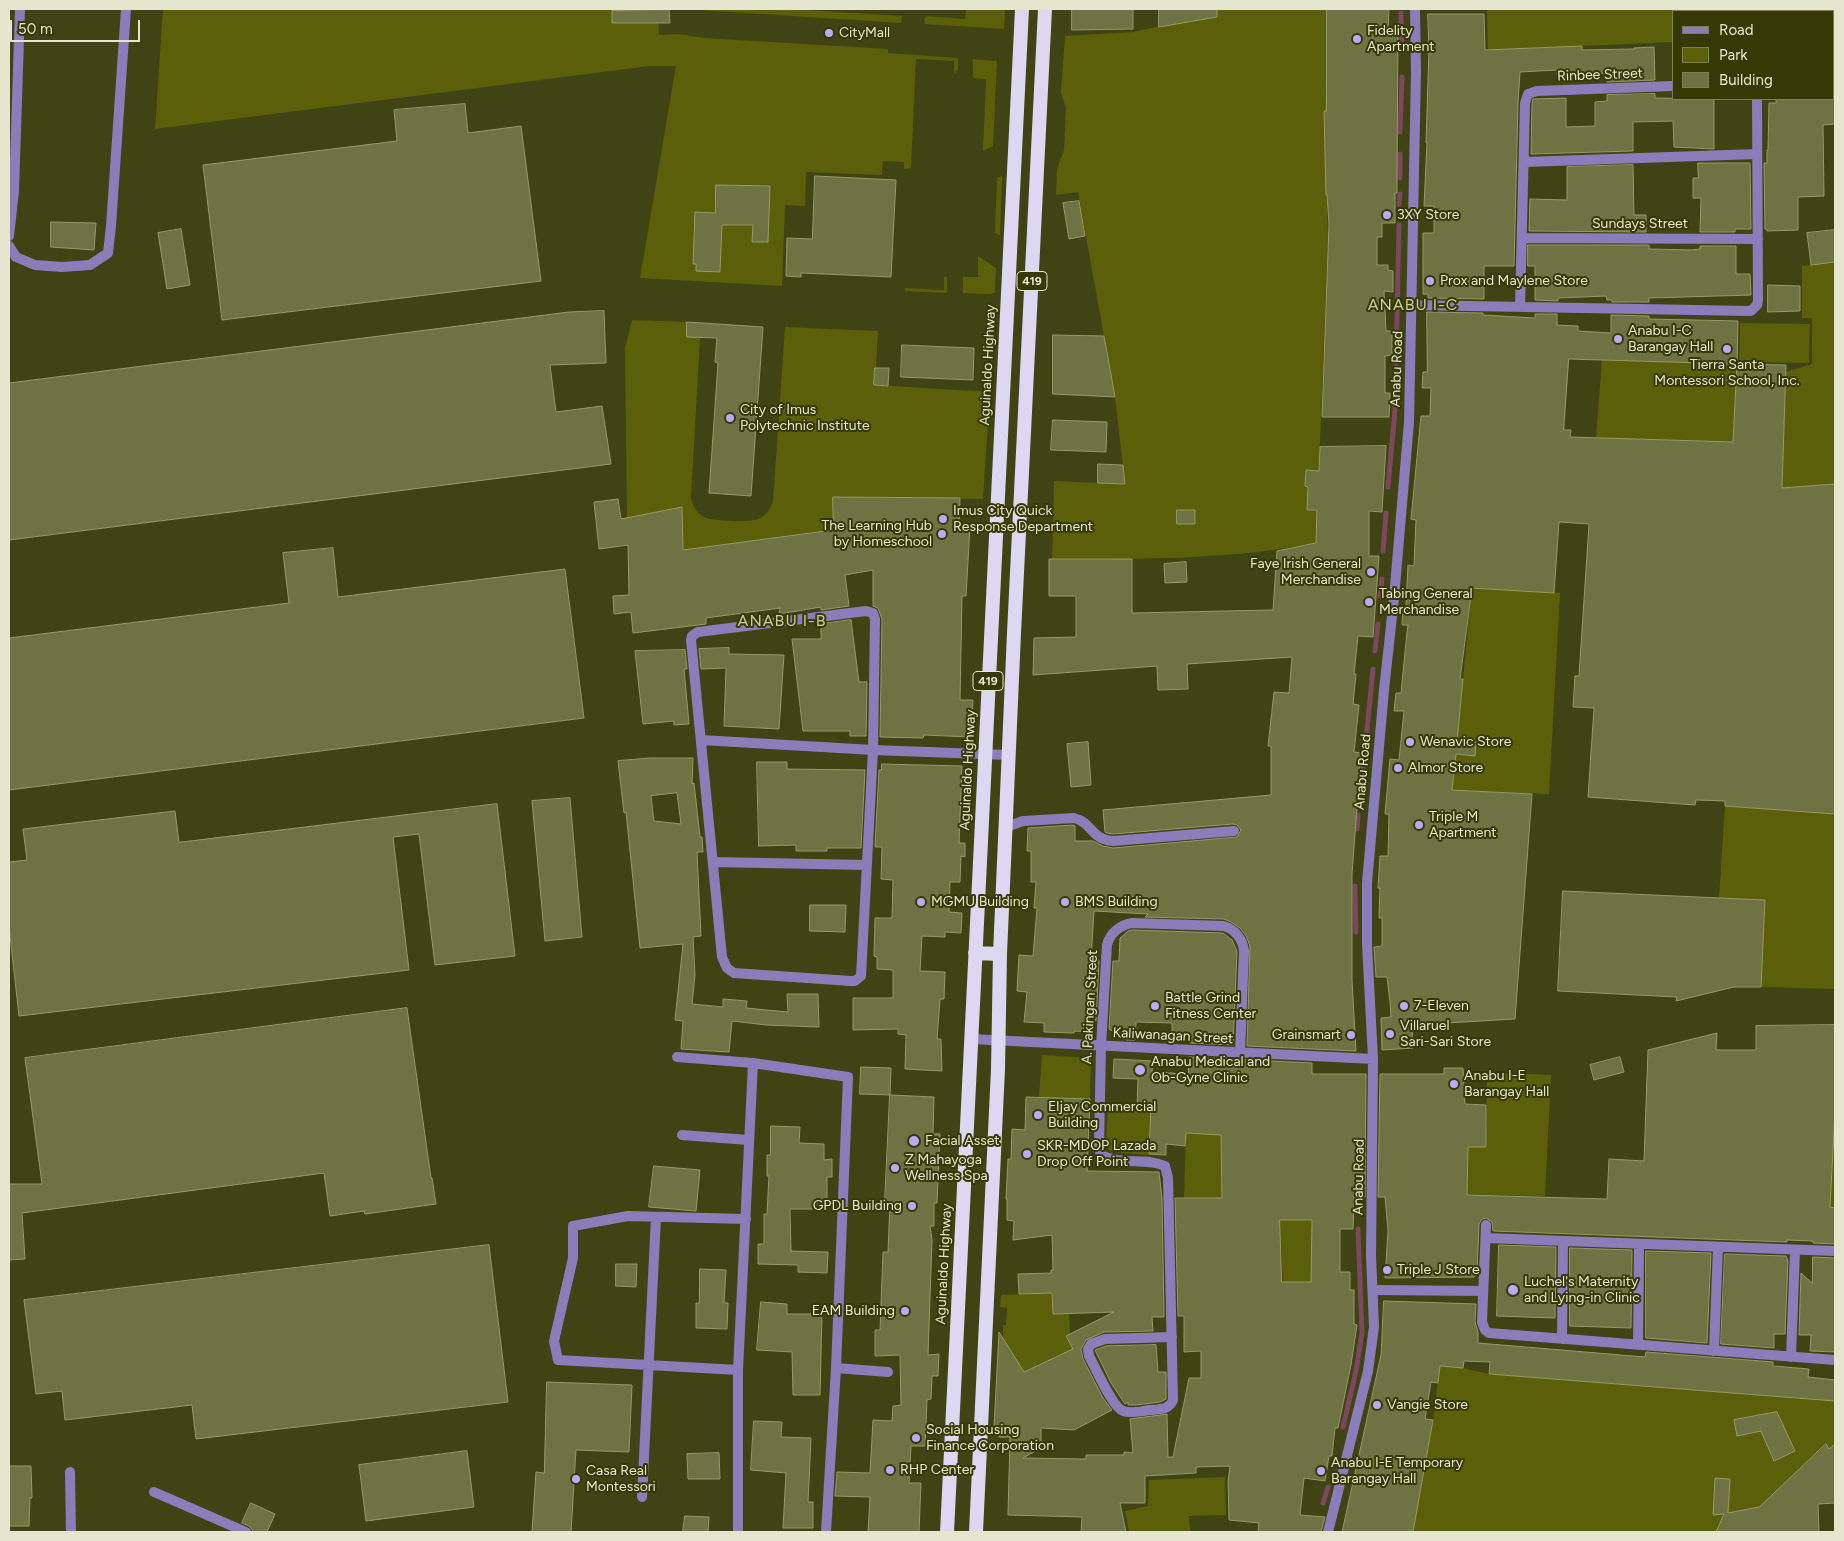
<!DOCTYPE html>
<html>
<head>
<meta charset="utf-8">
<style>
	body { margin:0 }
	#map { position:relative; width:1844px; height:1541px; overflow:hidden; background:#404313; font-family:Figtree,sans-serif }
	canvas { display:block }
	.frame { position:absolute; inset:0; border:10px solid #e4e7ce; pointer-events:none }
	.legend { position:absolute; left:1672px; top:10px; width:162px; height:90px; box-sizing:border-box; background:#363806; border:1px solid #7c7e56; margin:0; padding:6px 9px; list-style:none; font-size:15px; color:#e4e7ce }
	.legend li { display:flex; align-items:center; gap:10px; height:25px }
	.legend b { width:25px; border:1px solid #7c7e56 }
	.scale { position:absolute; left:10px; top:20px; width:130px; height:22px; box-sizing:border-box; border:2px solid #e4e7ce; border-top:0; padding-left:6px; font-size:15px; line-height:18px; white-space:nowrap; color:#e4e7ce; -webkit-text-stroke:4px #363806; paint-order:stroke }
</style>
</head>
<body>
<div id="map">
<canvas width="1844" height="1541"></canvas>
<div class="frame"></div>
<ul class="legend">
<li><b style="height:6px;background:#897dba"></b>Road</li>
<li><b style="height:14px;background:#5b5f0a"></b>Park</li>
<li><b style="height:14px;background:#6f7343"></b>Building</li>
</ul>
<div class="scale">50 m</div>
</div>
<script>
const ctx = document.querySelector('canvas').getContext('2d');
ctx.lineJoin = 'round';
function paint(path, color) { ctx.fillStyle = color; ctx.fill(path, 'evenodd'); }
function trace(path, color, width, dash) { ctx.strokeStyle = color; ctx.lineWidth = width; ctx.lineCap = dash ? 'butt' : 'round'; ctx.setLineDash(dash || []); ctx.stroke(path); }
function write(font, color, halo, rows, align = 'center') {
  ctx.font = font + ' Figtree,sans-serif'; ctx.lineWidth = 4; ctx.setLineDash([]); ctx.textBaseline = 'middle'; ctx.strokeStyle = halo; ctx.fillStyle = color; for (const [text, x, y, turn = 0] of rows) {
    ctx.save(); ctx.translate(x, y); ctx.rotate((+turn || 0) * Math.PI / 180); ctx.textAlign = isNaN(turn) ? turn : align; if (halo) ctx.strokeText(text, 0, 0); ctx.fillText(text, 0, 0); ctx.restore();
  }
}
paint(new Path2D(`
	M163 9H658L659 35 678 34 704 38 888 49V53L958 58V70L954 74V61L916 59 911 168 904 169V162L883 161 882 175 806 172 805 206 785 205 782 286 640 278 676 66H650L155 129Z
	M684 9H791L902 16 901 23Z
	M966 9H1005L1004 29 925 24V18L927 16 965 19Z
	M1211 9H1327V111L1324 112 1328 237 1316 543C1231 560 1138 559 1052 559L1054 481 1125 484 1115 397 1078 192 1056 195 1057 169 1064 150 1066 108 1061 92 1065 36 1133 32 1176 23 1212 18Z
	M1487 9H1816L1815 11H1673V42L1488 50Z
	M973 59 997 61 993 146 983 151 986 79 974 78 973 76Z
	M1002 176 1000 235 995 233 997 178Z
	M978 256 996 268 995 292 992 294 963 293V277H978Z
	M1835 262V484L1782 488 1785 372 1812 364V318H1802V266Z
	M944 277H947V293L905 291V288L944 290Z
	M632 320 687 322V337L700 338 691 498C693 506 696 513 704 517 713 521 749 523 758 519 766 516 770 509 773 502L785 327 878 331 875 385 990 392 983 499 866 498 865 525 683 550 627 518 625 348Z
	M1740 323 1810 324 1809 363 1739 362Z
	M1602 360 1737 364 1733 442 1596 438Z
	M1472 588 1560 593 1549 794 1452 790Z
	M1725 806 1835 814V989L1761 987 1765 901 1719 898Z
	M1042 1055 1091 1058 1090 1099 1039 1097Z
	M1487 1072 1551 1075 1545 1196 1444 1194 1468 1147H1486Z
	M1108 1105 1151 1107 1149 1155 1114 1152 1109 1150 1106 1139Z
	M1835 1111V1208L1830 1207Z
	M1186 1133 1221 1135 1222 1198H1184Z
	M1312 1212 1333 1285 1283 1282 1280 1220Z
	M1052 1293 1053 1314 1069 1313 1070 1334 1066 1336 1073 1349 1024 1372 1003 1338V1325H1006L1007 1308 1000 1307 1001 1295Z
	M1440 1366 1463 1368 1489 1374 1835 1401V1444L1829 1449 1825 1444 1759 1507 1724 1514 1716 1532H1413L1433 1420Z
	M1225 1477 1226 1515 1189 1516 1190 1532H1129L1125 1511 1148 1506 1149 1480Z`), '#5b5f0a');
trace(new Path2D(`
	M1401 13 1402 49
	M1400 132 1402 77
	M1400 154V178
	M1399 204 1400 194
	M1388 487 1395 410 1399 225
	M1383 551 1386 513
	M1380 596 1382 579
	M1375 651 1378 624
	M1360 801 1373 669
	M1357 829 1358 815
	M1355 886 1356 932
	M1358 1212V1197
	M1343 1427 1356 1371 1362 1333 1358 1229
	M1323 1503 1328 1487`), '#7c475f', 5);
const building = new Path2D(`
	M1072 9H1133V29L1072 30Z
	M1159 9H1217V17L1159 27Z
	M1327 9H1389L1388 29H1398L1397 179V193H1395V223H1382V237H1377V265H1388V270L1393 271V292L1384 291 1386 331H1392V355L1385 356V393H1390L1389 417H1322L1329 224 1327 195H1326L1324 111H1326Z
	M669 10 670 23H612V11Z
	M1428 14H1484L1485 50 1582 46V50L1634 49V48L1654 47 1655 80 1607 82 1608 73 1557 75V70L1520 72 1518 103 1514 266H1484V299L1428 298V294H1423V233H1434V206H1424L1427 143H1426L1429 49Z
	M1655 94V98L1714 99V149L1674 147 1673 121 1633 122V151L1531 154 1532 104 1533 99 1566 98V127L1595 126V102L1607 101V95Z
	M1776 99H1835V124L1823 125 1824 196 1798 197V230L1767 231V229H1765L1764 163H1767V150H1768L1769 103H1776Z
	M465 104 468 133 521 126 541 281 222 320 203 165 397 141 394 110Z
	M1698 163H1750L1751 229H1735V232H1700L1701 198H1693V178H1698Z
	M1633 165 1634 215H1646V232L1529 231 1530 199 1567 200V167Z
	M815 176 896 180 891 277 801 273V277L786 276 787 238 812 239Z
	M716 185 770 186 768 242H752L753 225H722L720 272 696 271V264H693L695 212 715 213Z
	M1079 201 1085 236 1069 239 1063 203Z
	M51 222 96 223 94 250 51 247Z
	M181 229 190 285 167 289 158 233Z
	M1835 230V262L1811 265 1807 233Z
	M1528 245H1649V249L1691 250 1700 249V246H1736V274H1750L1751 295 1649 298V302H1612V300H1607L1606 296 1558 298V301L1535 300V266H1528Z
	M1768 285 1800 286V311L1768 312Z
	M604 311 606 363 550 365 556 412 602 406 611 464 9 540V383L569 312Z
	M1427 312 1483 313V315L1535 318V314H1557V325L1578 326V331L1611 333V315L1649 316V319L1738 321 1737 364 1786 365 1782 488 1835 484V814L1725 806V801L1696 800 1695 805 1588 797 1594 708 1573 707 1575 676H1579L1589 524 1559 522 1554 593 1472 588 1460 679H1463L1457 741 1476 743 1475 756 1456 754 1452 790 1532 794 1515 1019 1412 1025 1413 1048 1382 1050 1381 1018 1391 1017 1390 1002 1387 977H1376L1374 947 1382 946V918H1379L1380 888H1378L1380 856H1388L1389 814H1385L1390 759 1399 760 1404 711H1394L1396 693H1401L1406 642 1408 625H1402L1403 607H1406L1408 565 1414 566 1416 520 1411 519 1421 416H1430L1431 388H1422L1423 372H1427ZM1569 359 1737 364 1733 442 1570 437 1571 430H1564Z
	M687 322 763 327 751 496 709 493 718 363 715 362 717 338 687 337Z
	M1053 335 1104 336 1115 397 1053 394Z
	M902 345 974 348 973 380 901 377Z
	M875 368H889L888 386 874 385Z
	M1053 420 1107 422 1106 452 1051 450Z
	M1386 446 1382 512 1369 511V556H1379L1373 637 1358 636 1354 674H1356L1353 704 1359 705 1354 752 1361 753 1352 874V980L1356 1051 1247 1046 1250 946 1246 936 1240 928 1231 922 1224 919 1145 917 1148 914 1094 911 1091 960H1099L1096 1021 1093 1019 1092 1032 1074 1031V1033L1044 1032V1023L1024 1022 1027 992 1017 991 1019 955 1033 956 1037 908H1034L1036 882H1031V851H1027L1028 828 1073 825 1075 826V841H1093L1103 846 1113 848 1237 837 1241 830 1237 825 1233 824 1113 834 1107 833 1105 832 1103 810 1271 795V746H1268L1274 692 1289 693 1292 657 1187 664 1188 689 1158 690 1157 666 1033 675 1034 638 1076 637V596H1049V559H1132V613L1273 610 1277 551 1316 543 1317 510H1307L1308 487 1305 486 1306 470 1319 471 1320 447Z
	M1098 464 1123 465 1125 484 1098 483Z
	M833 497 960 498 959 526H970L966 596H962L960 700H973L971 737 924 735 923 738 880 737 882 619 878 608 873 606V570L845 575 849 606 821 610V607L779 614 780 608 706 618V624L633 633 631 612 614 614 613 596 629 595 628 545 599 549 594 502 618 499 621 519 682 507 683 550 833 530Z
	M1177 510H1195V524H1177Z
	M333 548 338 597 565 569 584 718 9 790V638L289 603 283 553Z
	M1186 562 1187 582 1165 583 1164 564Z
	M851 620 859 682H867L866 736H850V731H803L792 639H821V624Z
	M729 648V654L784 655 779 729 724 726 726 668 701 669 699 649Z
	M685 650 687 669H684L689 724 674 725V721L643 724 635 651Z
	M1088 742 1091 785 1071 787 1067 744Z
	M650 758H693L692 784 694 783 700 837H702L703 852H697L701 936 693 937 695 975 692 1004 723 1007V999L747 1001 746 1008 788 1012 787 994H818L819 1027 766 1025 732 1021 729 1052 681 1049 683 1021 675 1020 683 944 640 948 626 812 624 813 618 761ZM677 793 681 824 654 821 651 796Z
	M757 762H787V769L865 770 861 848H827V851H796V845L759 846Z
	M882 764 962 766 959 843H965V857L961 856 960 882H950L949 912 962 913 961 933 945 932V937L922 936 920 971 945 972 944 999H940L937 1039H941L942 1071 905 1069 906 1035 898 1034V1029L853 1030V998H893V970L877 969V957L874 956 875 918H892L893 880 881 879 882 847H875L879 770H881Z
	M570 798 582 937 545 941 532 801Z
	M497 804 515 956 435 965 419 834 393 837 409 970 19 1016 9 927V862L27 860 23 829 175 811 179 842Z
	M1563 891 1765 900 1761 987H1734L1676 1001 1677 997 1558 991Z
	M810 905H846L845 932 810 931Z
	M1133 930 1223 933 1232 940 1237 951 1233 1045 1190 1043V1040L1172 1039V1023L1136 1022 1135 1040H1127L1109 1029 1113 961H1119L1120 938 1128 931Z
	M407 1008 431 1178H432L436 1204 365 1214 364 1211 330 1216 324 1173 22 1213 25 1259 9 1260V1184H42L25 1058Z
	M1835 1025V1111L1830 1207 1835 1208V1244L1813 1243V1241L1787 1240V1242L1493 1231 1492 1222 1486 1218 1482 1219 1479 1224 1477 1273 1474 1277 1385 1278 1388 1231 1385 1197H1378L1380 1074H1444V1068H1463L1465 1104 1486 1105V1147H1468L1467 1195 1607 1199 1609 1159 1644 1161 1648 1050 1717 1033 1716 1050H1756V1026Z
	M1189 1057 1312 1063V1074H1366L1365 1197H1354L1353 1229H1340V1272H1350V1290H1354V1324L1357 1325 1351 1365 1338 1428H1335L1332 1456H1329L1325 1481 1304 1478 1300 1515 1325 1517 1321 1532H1258L1259 1523 1229 1520 1228 1482 1230 1466 1196 1467V1473L1145 1476V1503H1120L1126 1532H1081L1082 1517 1008 1515 1010 1437H999L1000 1427H994L999 1332 1024 1372 1073 1349 1066 1336 1114 1312 1053 1314 1052 1293 1019 1294 1018 1274 1051 1273V1270H1053L1052 1235 1013 1240 1014 1221 1007 1220V1199H1006L1008 1159H1011L1012 1129 1025 1130 1026 1097 1090 1099 1087 1171 1159 1172 1162 1198 1164 1317H1152L1153 1331 1104 1332 1086 1340 1081 1349 1083 1359 1103 1398 1112 1410 1074 1430 1041 1428V1448L1023 1458 1086 1459V1455H1124V1452L1133 1453 1130 1419 1167 1414 1168 1457H1173L1189 1378H1201V1351L1184 1352V1316H1178L1175 1198H1222L1221 1135 1186 1133 1185 1146 1166 1144V1155L1149 1154 1151 1107 1137 1106 1138 1079 1113 1078 1114 1059 1153 1061 1152 1072 1188 1074ZM1280 1220H1312L1311 1282H1282Z
	M1620 1057 1624 1072 1594 1080 1590 1065Z
	M861 1067 891 1068 890 1095 860 1094Z
	M890 1095 934 1097 933 1134H940L937 1203H934V1226H930L932 1240 928 1355 939 1354 938 1376H932L931 1399 927 1400 925 1446H911L909 1483H921L919 1532H868L870 1497 835 1496 837 1472 870 1473 873 1420 892 1421 893 1406 901 1405 900 1355 875 1356V1330H880L883 1252H888L890 1202H885Z
	M771 1126 800 1127 799 1143 824 1144V1160L832 1159V1177H827V1209H790L791 1251 828 1252 827 1273 798 1272V1265L758 1264V1244H764V1214H767L769 1176H767V1155H770Z
	M654 1166 700 1170 696 1211 649 1207Z
	M489 1245 508 1402 196 1439 192 1405 65 1420 62 1391 36 1394 24 1300Z
	M1499 1245 1556 1247 1555 1318 1497 1316Z
	M1570 1248 1632 1250 1631 1328 1570 1326Z
	M1646 1251 1711 1253 1707 1343 1646 1338Z
	M1725 1254 1786 1256 1788 1261 1785 1334H1774V1348L1721 1344Z
	M1813 1257 1835 1258V1352L1810 1351 1811 1335H1799L1801 1273 1812 1283Z
	M616 1264H637L636 1287 616 1286Z
	M700 1269 726 1270 724 1303H728L727 1329 696 1328V1303H699Z
	M1384 1301 1476 1304 1475 1322 1478 1332V1343L1645 1357 1646 1352 1773 1362V1366L1809 1369 1808 1377 1835 1380V1401L1489 1374 1490 1362 1464 1361 1463 1368 1440 1366 1438 1383 1431 1382 1425 1419 1433 1420 1413 1532H1342L1381 1355Z
	M761 1302 787 1304V1314H822L820 1395H793L792 1352 757 1350Z
	M1156 1345 1158 1372H1166V1399L1160 1402 1136 1405H1128V1402L1125 1404 1111 1383 1095 1350 1106 1346Z
	M547 1382 632 1385 629 1452 576 1450 571 1532H532L536 1472 544 1473Z
	M1777 1412 1795 1451 1774 1461 1761 1431 1737 1436 1734 1420Z
	M754 1421 782 1422 781 1437 811 1438 808 1502H813V1528H783L786 1473 751 1470Z
	M1826 1444 1829 1449 1835 1444V1503L1818 1504 1819 1532H1716L1724 1514 1713 1515 1715 1478 1730 1479 1728 1513 1759 1507Z
	M467 1451 474 1507 366 1521 359 1465Z
	M719 1453 720 1479H688L687 1454Z
	M9 1466H31L32 1498H30L29 1526H9Z
	M251 1503 275 1514 267 1532H254L249 1526 242 1523Z
	M685 1516 709 1517 708 1532H683Z`);
paint(building, '#6f7343');
trace(building, '#959a69', 1);
trace(new Path2D(`
	M1833 70H1835
	M1524 162 1757 154
	M9 236 14 191 20 9
	M1522 238 1758 239
	M9 246 16 257 35 265 62 267 90 265 108 253 111 226 126 9
	M1412 305 1751 311 1757 305 1758 300 1757 99
	M1520 307 1525 103 1528 94 1537 91 1673 86
	M866 611 873 613 875 619 873 750 861 976 855 981H851L734 973 727 968 722 957 691 640 692 636 698 632Z
	M701 740 873 750 1009 755
	M1006 827 1023 821 1074 818C1093 823 1090 839 1113 841L1234 831
	M713 862 867 865
	M677 1057 753 1063 848 1077 836 1368 826 1532
	M682 1135 748 1140
	M1486 1225 1482 1322 1485 1330 1489 1333 1835 1360
	M1486 1238 1835 1251
	M1373 1290 1483 1291
	M1172 1337 1105 1339 1091 1344 1088 1349 1089 1356C1096 1368 1112 1407 1123 1411 1131 1414 1142 1411 1150 1410 1160 1409 1169 1410 1173 1400L1168 1178 1165 1166C1145 1157 1121 1166 1101 1155L1099 1149 1101 1046 1107 945C1110 933 1120 925 1132 923L1224 926C1235 929 1243 940 1244 951L1240 1053
	M1562 1339 1563 1241
	M1638 1345 1639 1244
	M1714 1351 1718 1247
	M1791 1357 1795 1250
	M836 1368 888 1372
	M738 1370 558 1360 554 1341 573 1258V1226L628 1216 746 1219
	M70 1472 71 1532
	M154 1492 246 1532
	M642 1497 656 1217
	M738 1532V1370L753 1063`), '#897dba', 10);
trace(new Path2D(`
	M971 1039 1373 1059
	M1328 1532 1368 1371 1374 1327 1371 1256 1373 1059 1367 944V883L1384 690 1394 598 1409 422 1416 71 1415 9`), '#897dba', 10);
trace(new Path2D(`
	M975 953 1000 954
	M947 1532 1022 9
	M976 1532 998 1069 1000 954 1014 633 1045 9`), '#dcd8f1', 14);
for (const [x, y, r, color] of [
	[829,33,5,"#b9abf7"],
	[1357,39,5,"#b9abf7"],
	[1387,215,5,"#b9abf7"],
	[1430,281,5,"#b9abf7"],
	[1618,339,5,"#b9abf7"],
	[1727,349,5,"#b9abf7"],
	[730,418,5,"#b9abf7"],
	[943,519,5,"#b9abf7"],
	[942,534,5,"#b9abf7"],
	[1371,572,5,"#b9abf7"],
	[1369,602,5,"#b9abf7"],
	[1410,742,5,"#b9abf7"],
	[1398,768,5,"#b9abf7"],
	[1419,825,5,"#b9abf7"],
	[921,902,5,"#b9abf7"],
	[1065,902,5,"#b9abf7"],
	[1155,1006,5,"#b9abf7"],
	[1404,1006,5,"#b9abf7"],
	[1390,1034,5,"#b9abf7"],
	[1351,1035,5,"#b9abf7"],
	[1140,1070,6,"#b9abf7"],
	[1454,1084,5,"#b9abf7"],
	[1038,1115,5,"#b9abf7"],
	[914,1141,6,"#b9abf7"],
	[1027,1154,5,"#b9abf7"],
	[895,1168,5,"#b9abf7"],
	[912,1206,5,"#b9abf7"],
	[1387,1270,5,"#b9abf7"],
	[1513,1290,6,"#b9abf7"],
	[905,1311,5,"#b9abf7"],
	[1377,1405,5,"#b9abf7"],
	[916,1438,5,"#b9abf7"],
	[890,1470,5,"#b9abf7"],
	[1321,1471,5,"#b9abf7"],
	[576,1479,5,"#b9abf7"]
]) { const dot = new Path2D(); dot.arc(x, y, r, 0, 2 * Math.PI); ctx.fillStyle = color; ctx.fill(dot); trace(dot, '#363806', 2); }
for (const [x, y, w] of [
	[1032,281,30],
	[988,681,30]
]) { const box = new Path2D(); box.roundRect(x - w / 2, y - 9.5, w, 19, 4); ctx.fillStyle = '#363806'; ctx.fill(box); trace(box, '#e4e7ce', 1); }
write('bold 12px', '#e4e7ce', null, [
	["419",1032,281],
	["419",988,681]
]);
write('14px', '#e4e7ce', '#363806', [
	["Fidelity",1367,31],
	["Apartment",1367,47],
	["CityMall",839,33],
	["3XY Store",1397,215],
	["Prox and Maylene Store",1440,281],
	["Anabu I-C",1628,331],
	["Barangay Hall",1628,347],
	["Tierra Santa",1727,365,"center"],
	["Montessori School, Inc.",1727,381,"center"],
	["City of Imus",740,410],
	["Polytechnic Institute",740,426],
	["Imus City Quick",953,511],
	["Response Department",953,527],
	["The Learning Hub",932,526,"right"],
	["by Homeschool",932,542,"right"],
	["Faye Irish General",1361,564,"right"],
	["Merchandise",1361,580,"right"],
	["Tabing General",1379,594],
	["Merchandise",1379,610],
	["Wenavic Store",1420,742],
	["Almor Store",1408,768],
	["Triple M",1429,817],
	["Apartment",1429,833],
	["MGMU Building",931,902],
	["BMS Building",1075,902],
	["Battle Grind",1165,998],
	["Fitness Center",1165,1014],
	["7-Eleven",1414,1006],
	["Villaruel",1400,1026],
	["Sari-Sari Store",1400,1042],
	["Grainsmart",1341,1035,"right"],
	["Anabu Medical and",1151,1062],
	["Ob-Gyne Clinic",1151,1078],
	["Anabu I-E",1464,1076],
	["Barangay Hall",1464,1092],
	["Eljay Commercial",1048,1107],
	["Building",1048,1123],
	["Facial Asset",925,1141],
	["SKR-MDOP Lazada",1037,1146],
	["Drop Off Point",1037,1162],
	["Z Mahayoga",905,1160],
	["Wellness Spa",905,1176],
	["GPDL Building",902,1206,"right"],
	["Triple J Store",1397,1270],
	["Luchel's Maternity",1524,1282],
	["and Lying-in Clinic",1524,1298],
	["EAM Building",895,1311,"right"],
	["Vangie Store",1387,1405],
	["Social Housing",926,1430],
	["Finance Corporation",926,1446],
	["Anabu I-E Temporary",1331,1463],
	["Barangay Hall",1331,1479],
	["RHP Center",900,1470],
	["Casa Real",586,1471],
	["Montessori",586,1487]
], 'left');
write('14px', '#e4e7ce', '#363806', [
	["Rinbee Street",1600,75,-2],
	["Sundays Street",1640,224],
	["Aguinaldo Highway",988,365,-87],
	["Anabu Road",1397,369,-88],
	["Aguinaldo Highway",968,770,-87],
	["Anabu Road",1363,772,-85],
	["A. Pakingan Street",1090,1007,-87],
	["Kaliwanagan Street",1173,1036,3],
	["Anabu Road",1359,1177,-89],
	["Aguinaldo Highway",944,1264,-87]
]);
ctx.letterSpacing = '1px';
write('16px', '#c9ce9b', '#363806', [
	["ANABU I-C",1413,305],
	["ANABU I-B",782,621]
]);
ctx.letterSpacing = '0px';
</script>
</body>
</html>
